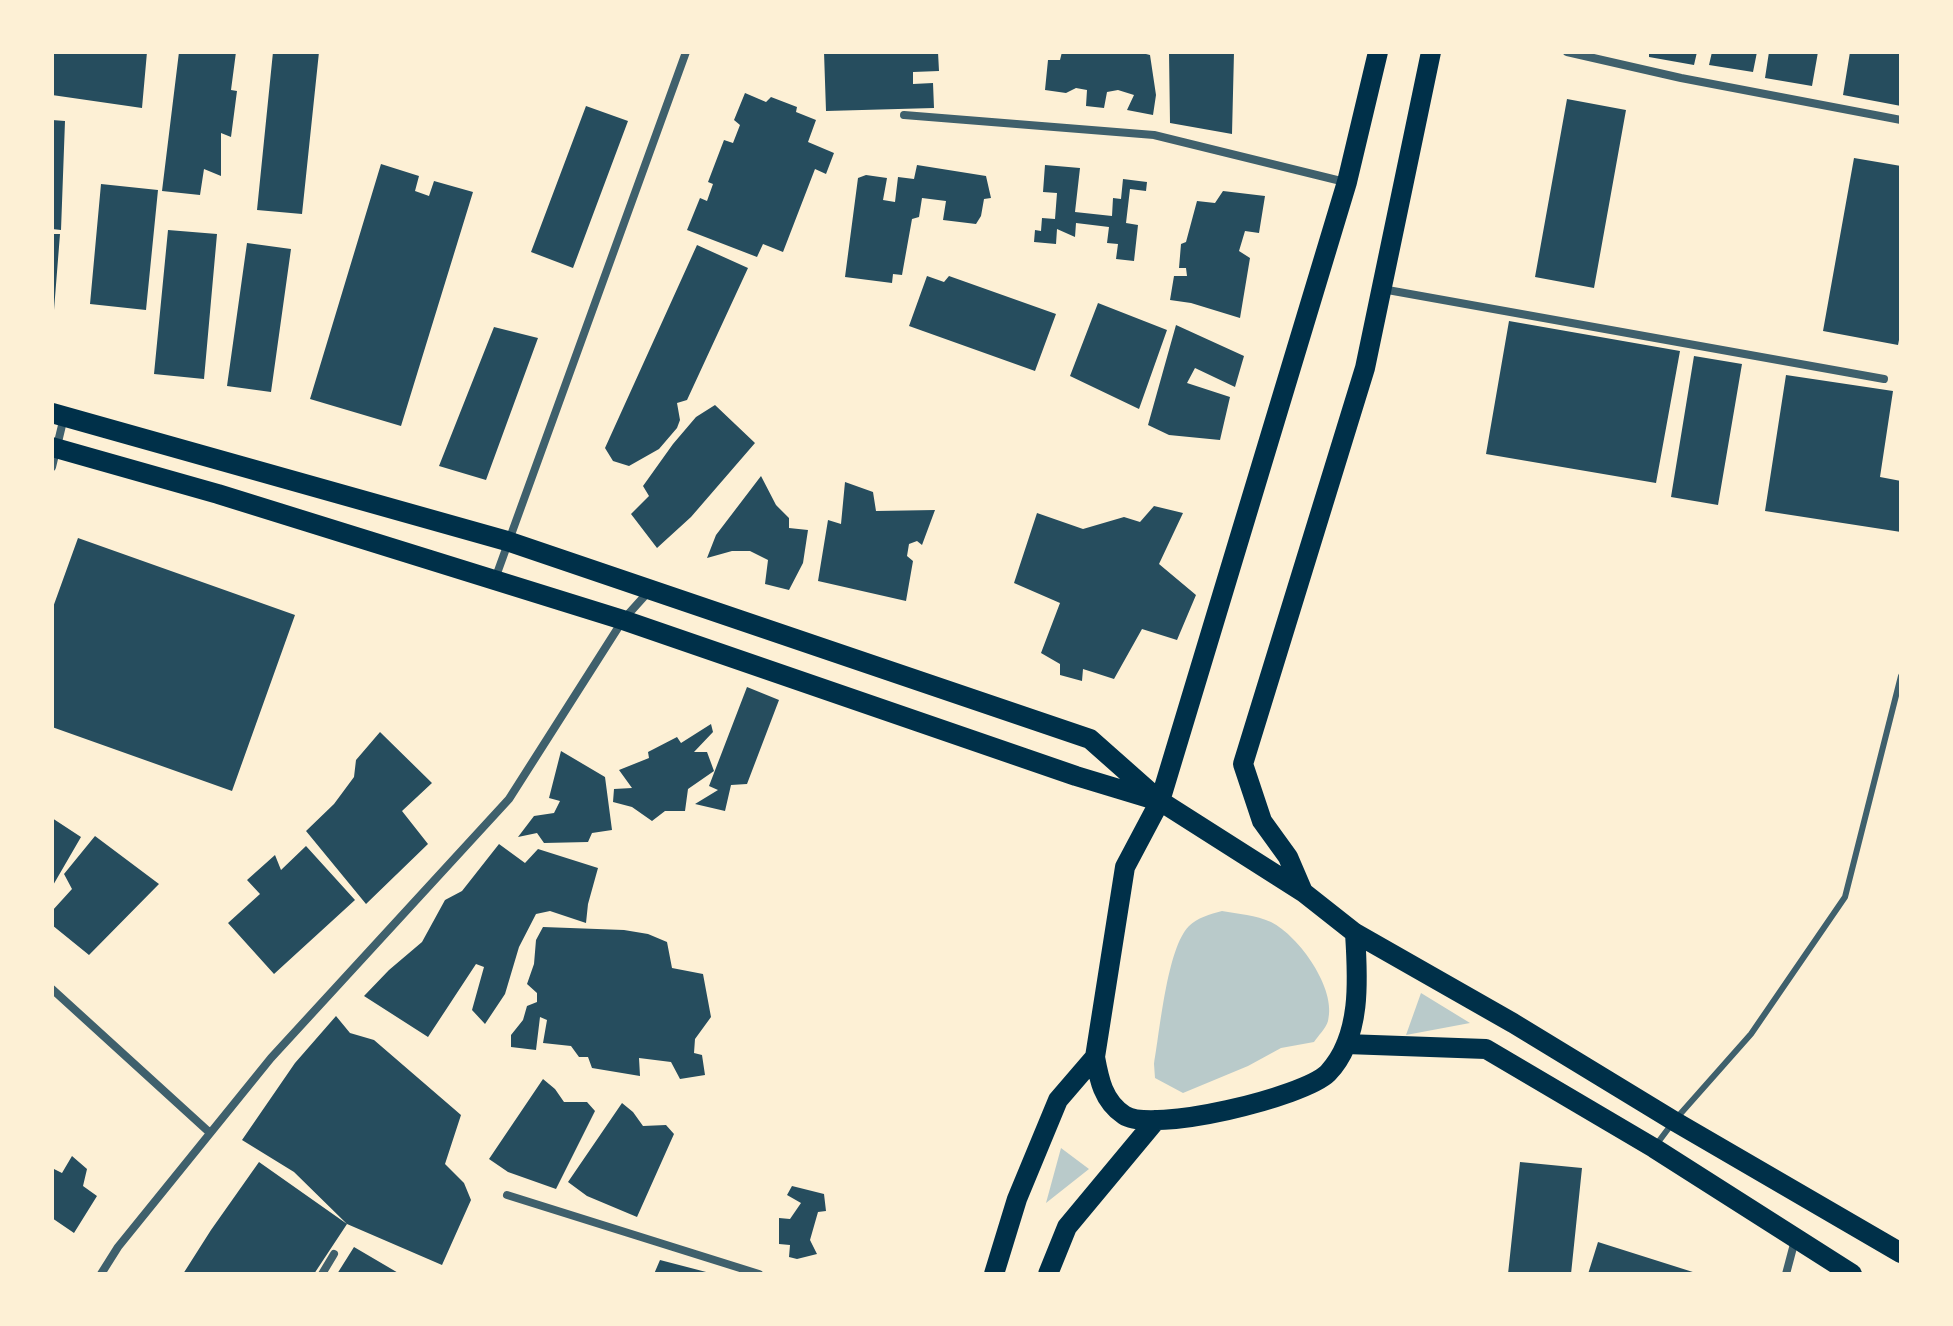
<!DOCTYPE html>
<html>
<head>
<meta charset="utf-8">
<style>
	body { margin:0 }
	#map { position:relative; width:1953px; height:1326px; overflow:hidden; background:#fdf0d5; font-family:Merriweather,serif }
	canvas { display:block }
	.frame { position:absolute; inset:0; border:54px solid #fdf0d5; pointer-events:none }
</style>
</head>
<body>
<div id="map">
<canvas width="1953" height="1326"></canvas>
<div class="frame"></div>
</div>
<script>
const ctx = document.querySelector('canvas').getContext('2d');
ctx.lineJoin = 'round';
function paint(path, color) { ctx.fillStyle = color; ctx.fill(path, 'evenodd'); }
function trace(path, color, width, dash) { ctx.strokeStyle = color; ctx.lineWidth = width; ctx.lineCap = dash ? 'butt' : 'round'; ctx.setLineDash(dash || []); ctx.stroke(path); }
paint(new Path2D(`
	M1222 911C1238 914 1256 915 1271 922 1299 936 1337 989 1328 1021 1326 1028 1318 1036 1314 1042L1281 1048 1248 1066 1183 1093 1155 1078 1154 1064C1160 1031 1167 948 1189 926 1197 918 1210 914 1222 911Z
	M1421 993 1470 1023 1406 1035Z
	M1061 1148 1089 1169 1046 1203Z`), '#b9caca');
paint(new Path2D(`
	M52 52H147L142 108 52 95Z
	M179 52H236L231 90 237 91 231 137 221 133V176L204 169 200 195 162 191Z
	M273 52H319L302 214 257 210Z
	M824 52H938L939 71 913 72V84L933 83 934 108 826 111Z
	M1062 52H1138L1150 55 1156 95 1153 115 1127 110 1134 95 1118 90 1107 92 1104 108 1086 106 1087 90 1076 88 1066 93 1045 90 1048 60H1060Z
	M1169 52H1234L1232 134 1170 123Z
	M1649 52H1697L1694 65 1649 57Z
	M1712 52H1757L1753 72 1709 65Z
	M1769 52H1818L1812 86 1765 78Z
	M1850 52H1901V106L1843 95Z
	M745 93 766 102 771 97 797 107 796 112 816 120 808 142 834 153 826 174 815 169 783 252 763 244 757 257 687 230 700 198 707 201 713 184 708 182 724 140 733 143 740 125 734 120Z
	M1567 99 1626 110 1594 288 1535 277Z
	M586 106 628 121 573 268 531 252Z
	M52 120 65 121 61 230 52 229Z
	M1854 158 1901 166V330L1898 345 1823 331Z
	M381 164 419 176 415 191 429 196 434 181 473 192 401 426 310 399Z
	M917 165 986 176 991 198 984 199 981 216 976 224 943 220 946 201 922 198 919 217 912 219 902 275 893 274 892 283 845 277 858 178 866 175 887 178 883 200 895 202 898 177 914 179Z
	M1045 165 1080 168 1075 212 1112 216 1113 198 1121 199 1123 179 1147 182 1146 191 1130 189 1126 223 1138 225 1134 261 1116 259 1118 244 1107 243 1109 227 1076 223 1075 237 1057 229 1056 244 1034 242 1035 230 1041 231 1042 218 1055 219 1057 193 1043 192Z
	M101 184 158 190 146 310 90 304Z
	M1223 191 1265 196 1259 233 1245 231 1239 251 1250 258 1240 318 1191 303 1170 300 1174 276H1187L1186 268H1179L1181 244 1186 242 1197 201 1215 203Z
	M168 230 217 234 204 379 154 374Z
	M52 234H60L54 310H52Z
	M247 243 291 249 271 392 227 386Z
	M697 245 748 268 687 400 677 403 680 420 677 428 659 449 629 466 613 461 605 448Z
	M927 276 944 282 949 276 1056 314 1035 371 909 326Z
	M1098 303 1167 330 1139 409 1070 376Z
	M1509 321 1680 351 1656 483 1486 454Z
	M1176 325 1244 356 1235 387 1195 368 1187 383 1230 397 1220 440 1169 435 1148 425Z
	M494 327 538 338 486 480 439 466Z
	M1694 356 1742 364 1718 505 1671 497Z
	M1786 375 1893 391 1880 477 1901 481V532L1765 511Z
	M715 405 755 443 691 517 657 548 631 514 649 496 643 486 673 444 696 417Z
	M761 476 776 505 789 518V528L808 530 803 563 789 590 765 584 768 560 750 551H732L707 558 716 535Z
	M845 482 873 492 876 511 935 510 922 545 917 541 909 544 907 556 913 561 906 601 818 581 828 520 841 524Z
	M1154 506 1183 513 1159 564 1196 595 1177 640 1142 629 1114 679 1083 669 1082 681 1060 675V664L1041 653 1060 603 1014 583 1037 513 1083 529 1124 517 1140 522Z
	M78 538 295 615 232 791 52 727V610Z
	M747 687 779 700 747 784 731 785 725 811 695 804 718 790 709 786Z
	M711 724 713 732 694 752H707L714 771 688 789 685 811H665L652 821 632 807 613 802 614 789 632 788 619 770 649 758 648 752 677 737 681 743Z
	M380 732 432 783 402 811 428 844 366 904 306 831 334 804 354 777 356 760Z
	M561 751 605 777 612 830 592 833 588 842 544 843 537 833 518 837 534 816 554 813 560 801 549 798Z
	M52 818 81 837 52 887Z
	M95 836 159 884 89 955 52 925V911L72 889 64 874Z
	M499 844 525 863 538 849 598 868 588 904 586 923 550 911 536 914 519 947 505 994 485 1024 472 1010 484 967 476 964 428 1037 364 996 389 970 422 942 445 900 462 891Z
	M306 846 355 900 274 974 228 923 260 894 247 880 275 855 281 870Z
	M543 927 624 930 648 934 667 942 672 968 703 974 711 1017 695 1039 694 1053 702 1055 705 1075 680 1079 671 1062 639 1058 640 1076 592 1068 588 1057H579L571 1046 543 1043 547 1020 540 1017 536 1050 511 1047V1035L523 1020 527 1006 537 1002V993L527 984 534 964 536 940Z
	M336 1016 350 1033 374 1040 461 1115 445 1164 464 1183 471 1200 442 1265 347 1224 294 1172 242 1140 295 1063Z
	M543 1079 555 1089 564 1102H587L595 1111 556 1189 508 1172 489 1159Z
	M622 1103 633 1112 643 1126 666 1125 674 1134 637 1217 587 1196 568 1182Z
	M72 1156 87 1169 83 1186 97 1196 74 1233 52 1218V1168L62 1173Z
	M259 1162 347 1224 314 1274H183L211 1230Z
	M1520 1162 1582 1168 1571 1274H1508Z
	M792 1186 824 1194 826 1211 818 1212 810 1240 817 1254 797 1259 789 1257 790 1245 779 1244V1218L790 1219 801 1203 787 1195Z
	M1598 1242 1696 1273V1274H1588Z
	M354 1247 400 1274H337Z
	M660 1260 710 1273V1274H654Z`), '#264d5e');
trace(new Path2D(`
	M1656 1145 1674 1121 1751 1034 1845 897 1901 676`), '#3f606c', 6);
trace(new Path2D(`
	M1567 52 1681 78 1901 120
	M904 115 1154 135 1345 182
	M1382 289 1884 379
	M52 467 64 417
	M495 579 686 52
	M52 989 209 1132
	M507 1195 759 1274
	M101 1274 118 1247 271 1058 509 799 623 620 650 590
	M322 1274 334 1254
	M1786 1274 1795 1240`), '#3f606c', 8);
trace(new Path2D(`
	M52 413 507 541 1090 739 1160 801 1303 892 1355 933 1513 1023 1674 1121 1901 1253
	M52 447 218 494 623 620 1076 776 1152 799
	M1303 892 1288 857 1262 821 1243 764 1365 368 1431 52
	M1355 933C1358 978 1362 1037 1328 1073 1304 1097 1152 1134 1124 1115 1103 1101 1099 1079 1095 1057L1125 867 1160 801 1347 182 1378 52
	M1346 1044 1486 1049 1654 1148 1852 1274
	M994 1274 1017 1199 1058 1100 1095 1057
	M1048 1274 1067 1227 1156 1120`), '#003049', 20);
</script>
</body>
</html>
